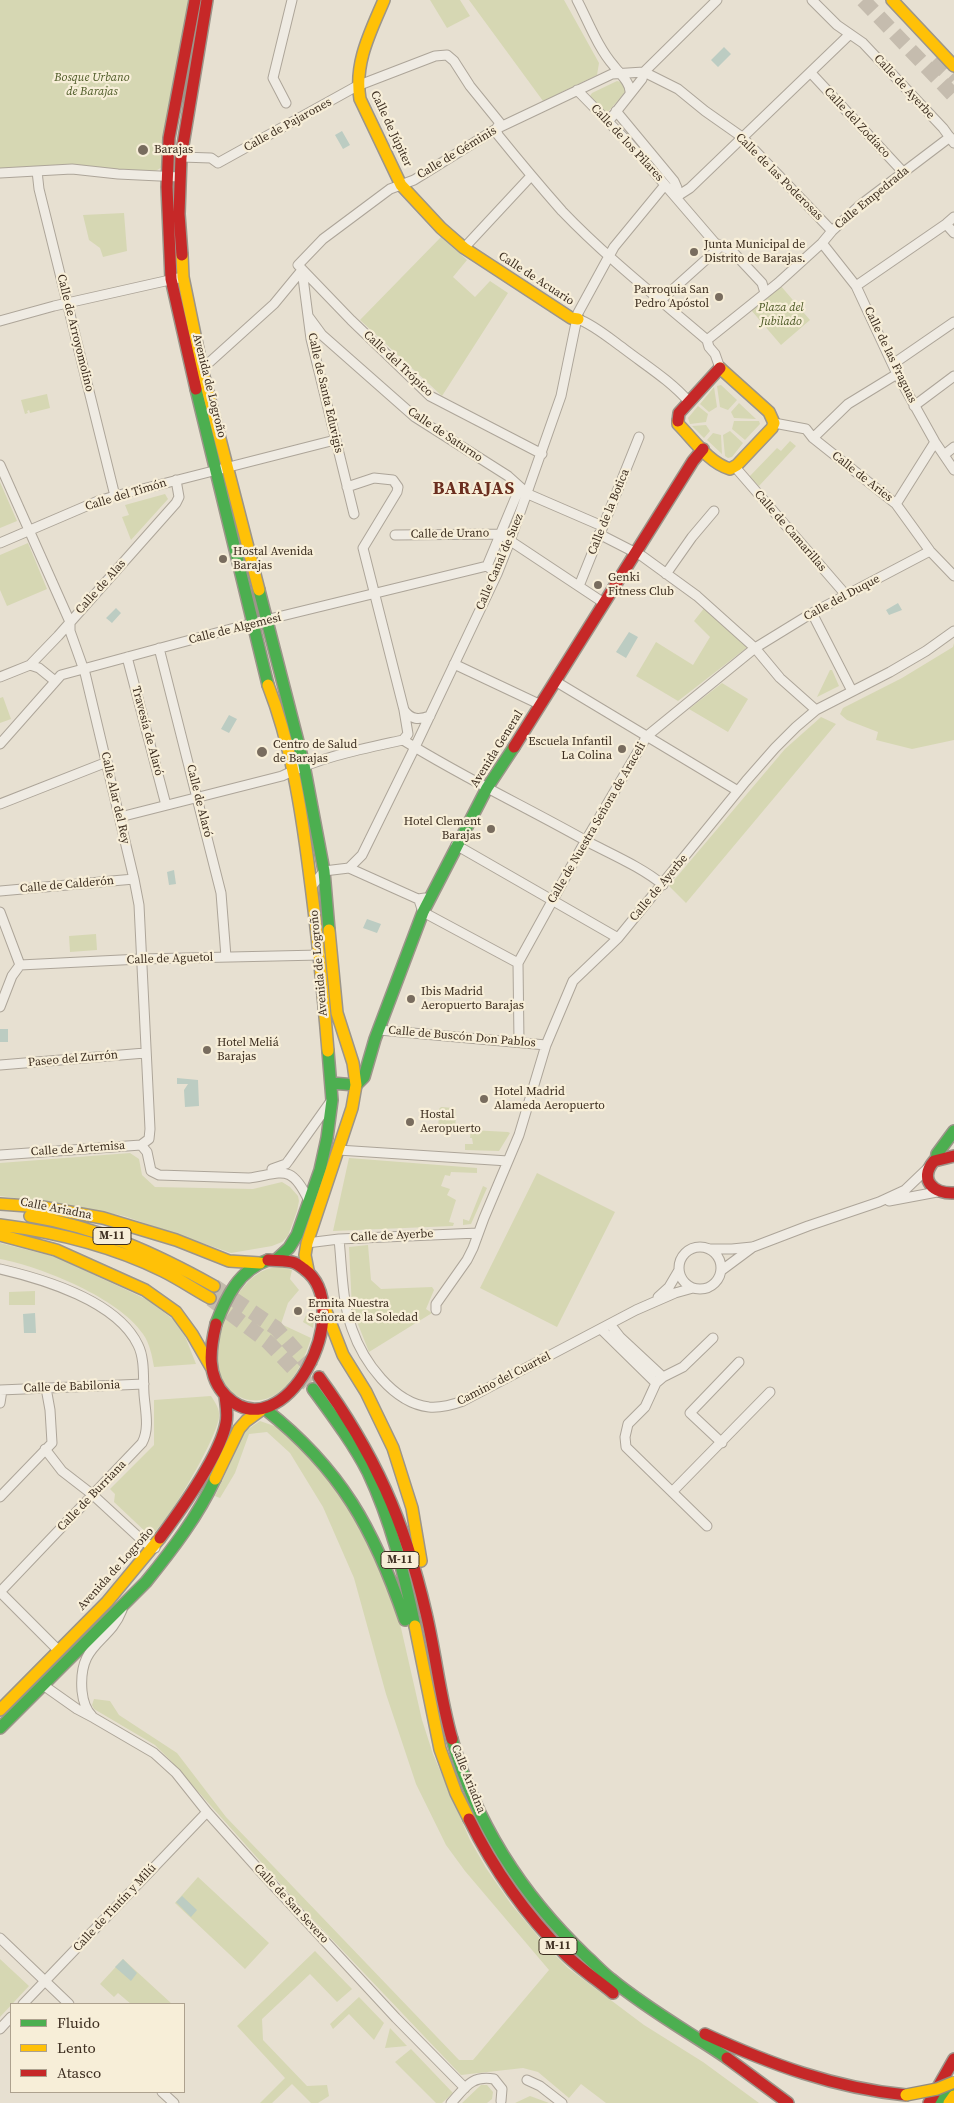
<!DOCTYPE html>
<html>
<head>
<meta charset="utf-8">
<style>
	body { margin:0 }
	#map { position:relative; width:954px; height:2103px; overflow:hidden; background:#e7e0d1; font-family:"Source Serif 4",serif }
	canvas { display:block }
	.legend { position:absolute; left:10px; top:2003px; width:175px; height:90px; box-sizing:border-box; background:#f7eed8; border:1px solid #ada18e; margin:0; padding:6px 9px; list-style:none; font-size:15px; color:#3d2e20 }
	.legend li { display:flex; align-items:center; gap:10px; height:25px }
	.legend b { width:25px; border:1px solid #ada18e }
</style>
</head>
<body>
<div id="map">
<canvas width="954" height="2103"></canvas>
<ul class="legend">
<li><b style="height:6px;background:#4caf50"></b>Fluido</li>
<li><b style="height:6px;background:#ffc107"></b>Lento</li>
<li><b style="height:6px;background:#c62828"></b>Atasco</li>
</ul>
</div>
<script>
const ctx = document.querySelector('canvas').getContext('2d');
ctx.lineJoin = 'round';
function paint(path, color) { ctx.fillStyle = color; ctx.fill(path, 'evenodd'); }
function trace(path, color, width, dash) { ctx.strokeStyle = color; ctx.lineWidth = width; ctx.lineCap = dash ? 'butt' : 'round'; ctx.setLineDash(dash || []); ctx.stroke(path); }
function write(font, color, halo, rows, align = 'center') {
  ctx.font = font + ' "Source Serif 4",serif'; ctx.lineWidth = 4.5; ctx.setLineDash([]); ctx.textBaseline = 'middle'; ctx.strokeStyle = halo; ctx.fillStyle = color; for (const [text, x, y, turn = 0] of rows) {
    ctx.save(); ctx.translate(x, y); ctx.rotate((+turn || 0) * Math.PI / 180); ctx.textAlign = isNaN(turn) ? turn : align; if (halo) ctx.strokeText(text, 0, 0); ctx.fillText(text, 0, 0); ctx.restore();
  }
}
paint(new Path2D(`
	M0 0H195L167 164 149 175 0 173Z
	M430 0H460L470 16 447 28Z
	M469 0H564L599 63 597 75 543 101Z
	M617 81 621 82 626 91 607 113 590 96 592 93Z
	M124 213 127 251 103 257 100 248 89 240 83 215Z
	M441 237 467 260 453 277 475 297 490 281 508 293 442 396 360 320Z
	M780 285 810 320 781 345 751 310Z
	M721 385 737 400 728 410 720 407 717 386Z
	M714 387 717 407 709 412 700 404Z
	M47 394 50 408 30 413 29 410 27 411 28 413 25 414 21 400Z
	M739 403 756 419 734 418 731 412Z
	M698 406 708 414 706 422 690 424 688 418Z
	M734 421H759L760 424 745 440 732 429Z
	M706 425 710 431 704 438 692 426Z
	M730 431 743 443 732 457 728 458 725 456 723 435Z
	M713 433 721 435 722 454 707 440Z
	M790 441 796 446 759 486 749 477 777 448 781 451Z
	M0 482 17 521 0 528Z
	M165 494 168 499 131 540 122 517 129 515 125 505Z
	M28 543 47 589 7 606 0 590V555Z
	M705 607 749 646 678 701 636 676 656 642 693 665 710 637 694 621Z
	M954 643V740L912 749 876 740 878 732 847 720 840 714 843 708 902 678 953 647Z
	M830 670H832L839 686 817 697Z
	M722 683 748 699 728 732 689 709Z
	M3 697 11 719 0 723V698Z
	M821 717 836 724 686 903 669 886 785 749Z
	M96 934 97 950 70 952 69 936Z
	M441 1107 454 1108 456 1110 455 1133H438L439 1109Z
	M471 1130 508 1132 510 1133 499 1151 465 1150V1144H473L472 1138H470Z
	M130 1153 139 1159 142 1175 155 1187 253 1189 282 1182 290 1187 298 1196 299 1201 297 1211 288 1236 282 1242 272 1246 231 1253 124 1216 62 1204 0 1196V1163Z
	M349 1158 477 1168V1173L451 1172 450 1176 445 1175 441 1186 450 1189 447 1195 456 1200 449 1222 454 1223 453 1226 333 1231Z
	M537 1173 615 1212 557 1327 480 1288Z
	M483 1186 487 1188 471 1224 463 1225V1219L469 1221Z
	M0 1243 56 1257 148 1300 174 1320 185 1336 196 1364 154 1367C152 1356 150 1344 143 1334 119 1298 42 1267 0 1259Z
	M368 1245 371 1280 381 1289 432 1287 434 1290 426 1309 432 1313 369 1352 352 1309 349 1247Z
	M281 1267 292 1270 290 1279 299 1290 288 1303 281 1324 311 1338C303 1365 284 1405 250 1400 241 1399 233 1394 227 1388 207 1364 223 1316 238 1294 249 1279 261 1267 281 1267Z
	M35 1291V1305H9V1292Z
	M311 1310 315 1312 313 1328 303 1322 307 1313 309 1314Z
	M211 1396C215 1402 220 1409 219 1417 218 1436 166 1527 150 1536L114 1502 115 1494 110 1489 154 1445V1400Z
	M260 1421 280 1428 296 1438 348 1503 396 1606 422 1720 433 1754 470 1840 486 1868 511 1904 547 1947 568 1968 644 2025 703 2062 759 2103H606L581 2084 569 2098 538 2072 523 2068 461 2075 304 1910 168 1758 155 1745 94 1709 92 1705 94 1699 110 1701 119 1715 177 1753 226 1817 459 2060H473L549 1970 465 1871 446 1845 416 1784 386 1694 354 1578 323 1507 290 1453 267 1432 249 1434 235 1473 220 1498 215 1496 245 1431Z
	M198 1877 269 1943 245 1969 175 1903Z
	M315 1951 352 1989 337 2002 310 1974 262 2019 263 2040 307 2086 327 2085 329 2096 318 2103H311L292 2084 272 2103H260L285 2078 237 2026Z
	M0 1959 29 1986 0 2017Z
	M123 1959 172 2004H131L118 1993 114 1997 100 1984Z
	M359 1997 384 2023 374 2040 349 2014 333 2029 330 2024Z
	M390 2028 407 2046 385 2048Z
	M411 2049 453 2093 442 2103H436L395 2062Z
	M481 2085H487L493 2092 492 2099 487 2103H462Z
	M530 2096 549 2103H515Z`), '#d6d7b3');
paint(new Path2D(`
	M724 47 731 54 718 67 711 60Z
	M342 131 350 145 343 149 335 135Z
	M898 603 902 610 889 615 886 610Z
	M116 608 121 613 112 623 106 618Z
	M629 632 638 637 626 658 616 652Z
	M229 715 237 719 229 733 221 729Z
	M174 870 176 884 169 885 167 872Z
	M367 919 381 924 377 933 363 928Z
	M0 1029H8V1042H0Z
	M177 1078 198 1080 199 1106 185 1107 184 1090 188 1084H177Z
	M35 1313 36 1333H24L23 1314Z
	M182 1896 197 1910 191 1917 176 1902Z
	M123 1959 137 1973 131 1981 115 1967Z`), '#bcccc2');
trace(new Path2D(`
	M863 0 954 96
	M934 60 954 80
	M214 1286 276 1328 319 1377
	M211 1299 268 1342 313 1389`), '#c5bcae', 15, [15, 8]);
const street = new Path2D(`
	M577 0C588 21 598 48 614 66 620 74 631 83 630 93
	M812 0 837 25 863 43 943 128 954 143
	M811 73 903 172
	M577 90 629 143 715 243 733 252 762 283 765 293
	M286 103 273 78 292 0
	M616 111 674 181 677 188 676 197
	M608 122 642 79 644 72 717 0
	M181 157 211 158 218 163 357 86 435 56 447 55 454 61 470 86 500 123 496 129 498 135C519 161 540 186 562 211 606 257 658 298 707 340L709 347 715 354 720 368
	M37 171 39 189 115 496
	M0 173 72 169 118 174 180 177
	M676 197 690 188 850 34
	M946 224 954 233
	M822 243 856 286 897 374 935 442 954 470
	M464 248 531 176
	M302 270 311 339 354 514
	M856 286 946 224 954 217
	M661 300 720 247
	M308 316 322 335 415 417 508 476 528 494 602 526
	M578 319C594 325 609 338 623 348 645 365 671 381 689 402
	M0 321 54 306 183 277
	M707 340 778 283 822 243 832 231 859 206 950 137
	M893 364 954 322
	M202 369 274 304 302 270
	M914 406 954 376
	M774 423 806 429 813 438 896 504 930 551 954 576
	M813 438 848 404 897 374
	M542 454 430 396 351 320 298 265 323 239 390 189 414 180 496 129 612 74 644 72 678 89 705 111 742 137 832 231
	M944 455 954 447
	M0 465 70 622V631L85 673 134 879 139 905 150 1129 149 1139 141 1145
	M735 467 846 595
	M347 487 374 478 393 480 398 487 397 492 363 548 404 710 408 734 403 740
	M896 504 935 442
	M599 534 642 556 697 596 755 648 780 678 816 710
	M395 535 500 534 604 603
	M0 543 98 501 115 496 335 440
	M487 566 520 487
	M666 574 692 537 714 511
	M579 586 639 437
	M812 613 852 691
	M159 648 221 893 226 957
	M127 657 166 805
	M454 664 541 705
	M30 665 39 668 55 681
	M0 677 30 665 58 636 176 503 179 497 176 480
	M555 681 738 791
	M404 710C411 720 419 720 430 716
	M0 744 61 675 253 623 487 566 497 574
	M0 804 107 762
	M120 817 282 776C320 757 362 749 403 740 464 778 528 808 590 843 613 855 643 868 663 885
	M456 845 618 938
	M349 868 418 899 425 898
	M312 886 324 871 349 868 362 855 415 747 497 574 510 541 561 396 578 313 614 247 665 185
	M0 891 134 879
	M419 900 423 912 518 963
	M0 912 20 965
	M20 965 141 959 320 955
	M0 1007 12 976 20 965
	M379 1030 546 1045
	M519 1042 518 963 582 847 647 736 755 648 812 613 930 551
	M0 1065 145 1053
	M338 1150 508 1161
	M0 1155 141 1145 147 1152 151 1171 159 1175 249 1178C283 1173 291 1163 309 1201
	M272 1169 286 1164 289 1160 331 1101
	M889 1201 937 1192
	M339 1239C342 1268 342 1301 352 1329 363 1361 393 1403 429 1407 441 1408 452 1405 463 1401L636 1310 675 1293 693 1288
	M307 1243 339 1239 478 1233
	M679 1268a21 21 0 1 1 42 0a21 21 0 1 1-42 0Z
	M711 1249H732L752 1247
	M0 1269C43 1279 117 1301 138 1345 145 1359 143 1378 144 1394 145 1409 150 1429 142 1443L0 1592
	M722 1270 753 1247 808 1226 879 1202 905 1190 929 1167
	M658 1297 669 1287 679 1270
	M436 1310V1304L467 1260 473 1248 484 1218 519 1135 546 1045 573 981 618 938 746 781 775 748 796 727 816 710 890 672 926 651 954 631
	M610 1324 620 1337 663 1377
	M601 1329 656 1383
	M0 1390 144 1384
	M0 1403 2 1390
	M722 1443 690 1413 739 1362
	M45 1449 62 1471 93 1495 144 1542 155 1548
	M672 1492 770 1392
	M0 1497 52 1443 50 1410 46 1388
	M707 1526 626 1447 625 1437 628 1424 645 1407 656 1383 663 1377 683 1367 713 1338
	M0 1592 59 1651
	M43 1685 77 1709 94 1718 154 1753 176 1773 207 1812 260 1871 396 2018 465 2088
	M92 1716C85 1709 83 1701 82 1691 78 1642 109 1644 122 1610
	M0 1938 69 2004
	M23 2004 207 1812
	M0 2029 11 2017
	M527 2080 540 2086 562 2103
	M162 2092 174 2103
	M451 2103C465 2088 471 2075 494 2079L502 2089 501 2101`);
const fast = new Path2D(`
	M196 389 268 685
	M259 590 304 765 324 871 329 930
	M331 1083 356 1085
	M356 1085 364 1077 375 1039 423 912 487 788 514 747
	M936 1160 937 1154 954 1131
	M276 1260 289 1248 297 1235 320 1170 327 1138 332 1100 328 1051
	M216 1324C226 1297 239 1270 268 1260
	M313 1389C332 1415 353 1443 368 1472 391 1521 404 1573 415 1626
	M265 1409C341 1469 374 1529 405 1620
	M0 1728 146 1582C172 1550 198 1516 215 1479
	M452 1739C476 1824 522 1895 586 1956 594 1963 602 1972 611 1979 647 2009 689 2032 727 2058
	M940 2103 954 2083`);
const slow = new Path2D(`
	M384 0C370 33 354 63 360 99L401 185 441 228 464 248 571 318 578 319
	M892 0 954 66
	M182 255 183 277 202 369 259 590
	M678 421V424C693 439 709 463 730 469L737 465 772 428 774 423 769 412 720 368
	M268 685C291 744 301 808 309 870 317 930 323 991 328 1051
	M0 1204 42 1207 103 1218 176 1240 229 1261 260 1263
	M30 1216C97 1227 155 1253 214 1286
	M0 1225C56 1232 112 1246 163 1271 179 1279 194 1289 210 1298
	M0 1235 56 1250 145 1290 176 1312 192 1334 211 1367
	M308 1270 305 1255 307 1243 352 1108 356 1085 353 1063 337 1013 329 930
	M324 1306 343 1355 366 1392 393 1448 412 1508 421 1561
	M215 1479 239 1429 246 1421 261 1410
	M415 1626 440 1749 456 1793 469 1819
	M0 1710 107 1602 160 1538
	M949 2103 954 2096`);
const jam = new Path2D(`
	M195 0 169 138 167 187 171 279 196 389
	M182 255 179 214 181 157 207 0
	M678 421 679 413 720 368
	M514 747 693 461 703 449
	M954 1156 934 1161C918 1180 934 1194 954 1193
	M216 1324C210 1349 206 1376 226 1396 283 1453 359 1309 304 1269 301 1267 298 1264 295 1263 287 1260 276 1261 268 1260
	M319 1377C374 1452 405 1522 426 1613 436 1655 440 1698 452 1739
	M160 1538C180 1511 220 1456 226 1423 228 1414 226 1405 225 1396
	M469 1819C493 1868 526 1915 565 1954 579 1968 597 1980 613 1993
	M705 2034C770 2064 834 2088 906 2095
	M727 2058 788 2103
	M929 2103 954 2059`);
trace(street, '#ada599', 11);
trace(fast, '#9c958a', 14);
trace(slow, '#9c958a', 14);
trace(jam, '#9c958a', 14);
trace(street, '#efebe3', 9);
trace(fast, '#4caf50', 11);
trace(slow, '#ffc107', 11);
trace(jam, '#c62828', 11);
const slowBridge = new Path2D(`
	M906 2095 937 2089 954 2082`);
trace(slowBridge, '#928b80', 14, []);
trace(slowBridge, '#ffc107', 11);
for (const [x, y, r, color] of [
	[143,150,6,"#786c5e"],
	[694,252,5,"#786c5e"],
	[719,297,5,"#786c5e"],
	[223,559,5,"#786c5e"],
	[598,585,5,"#786c5e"],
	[622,749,5,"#786c5e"],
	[262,752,6,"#786c5e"],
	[491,829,5,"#786c5e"],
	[411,999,5,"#786c5e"],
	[207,1050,5,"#786c5e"],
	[484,1099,5,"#786c5e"],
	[410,1122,5,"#786c5e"],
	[298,1311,5,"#786c5e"]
]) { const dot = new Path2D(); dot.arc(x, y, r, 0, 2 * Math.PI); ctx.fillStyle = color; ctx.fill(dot); trace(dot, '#f7eed8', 2); }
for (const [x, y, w] of [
	[112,1236,38],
	[400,1560,38],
	[558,1946,38]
]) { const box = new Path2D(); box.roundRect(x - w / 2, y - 8.5, w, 17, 4); ctx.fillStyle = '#f7eed8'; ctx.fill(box); trace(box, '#3d2e20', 1); }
write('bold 11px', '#3d2e20', null, [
	["M-11",112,1236],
	["M-11",400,1560],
	["M-11",558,1946]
]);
write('italic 12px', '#4d5a26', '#f7eed8', [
	["Bosque Urbano",92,78],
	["de Barajas",92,92],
	["Plaza del",781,308],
	["Jubilado",781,322]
]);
write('12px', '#3d2e20', '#f7eed8', [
	["Calle de Ayerbe",904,87,47],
	["Calle del Zodíaco",857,123,47],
	["Calle de Pajarones",288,125,-29],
	["Calle de Júpiter",391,129,65],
	["Calle de los Pilares",627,143,47],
	["Calle de Géminis",457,153,-31],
	["Calle de las Poderosas",779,177,45],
	["Calle Empedrada",872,198,-39],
	["Calle de Acuario",536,279,33],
	["Calle de Arroyomolino",75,333,76],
	["Calle de las Fraguas",890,355,64],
	["Calle del Trópico",398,364,43],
	["Avenida de Logroño",209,386,76],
	["Calle de Santa Eduvigis",325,393,77],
	["Calle de Saturno",445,435,34],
	["Calle de Aries",862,477,38],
	["Calle del Timón",126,495,-17],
	["Calle de la Botica",609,512,-68],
	["Calle de Camarillas",790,531,49],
	["Calle de Urano",450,534,-1],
	["Calle Canal de Suez",500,562,-67],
	["Calle de Alas",101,587,-48],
	["Calle del Duque",842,598,-28],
	["Calle de Algemesí",235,629,-14],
	["Travesía de Alaró",147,731,75],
	["Avenida General",497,749,-58],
	["Calle Alar del Rey",115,798,77],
	["Calle de Alaró",199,801,76],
	["Calle de Nuestra Señora de Araceli",597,823,-60],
	["Calle de Calderón",67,885,-5],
	["Calle de Ayerbe",659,888,-50],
	["Calle de Aguetol",170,959,-2],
	["Avenida de Logroño",319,963,-95],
	["Calle de Buscón Don Pablos",462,1037,5],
	["Paseo del Zurrón",73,1059,-5],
	["Calle de Artemisa",78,1149,-4],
	["Calle Ariadna",56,1209,11],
	["Calle de Ayerbe",392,1236,-3],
	["Camino del Cuartel",504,1379,-27],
	["Calle de Babilonia",72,1387,-2],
	["Calle de Burriana",92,1496,-46],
	["Avenida de Logroño",116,1569,-48],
	["Calle Ariadna",468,1779,68],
	["Calle de San Severo",291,1904,47],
	["Calle de Tintín y Milú",115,1908,-47]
]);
write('12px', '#3d2e20', '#f7eed8', [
	["Barajas",154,150],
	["Junta Municipal de",704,245],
	["Distrito de Barajas.",704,259],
	["Parroquia San",709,290,"right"],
	["Pedro Apóstol",709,304,"right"],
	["Hostal Avenida",233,552],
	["Barajas",233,566],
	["Genki",608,578],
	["Fitness Club",608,592],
	["Escuela Infantil",612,742,"right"],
	["La Colina",612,756,"right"],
	["Centro de Salud",273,745],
	["de Barajas",273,759],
	["Hotel Clement",481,822,"right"],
	["Barajas",481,836,"right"],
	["Ibis Madrid",421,992],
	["Aeropuerto Barajas",421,1006],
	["Hotel Meliá",217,1043],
	["Barajas",217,1057],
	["Hotel Madrid",494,1092],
	["Alameda Aeropuerto",494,1106],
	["Hostal",420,1115],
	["Aeropuerto",420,1129],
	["Ermita Nuestra",308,1304],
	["Señora de la Soledad",308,1318]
], 'left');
ctx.letterSpacing = '1px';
write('bold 18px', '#6b2e1e', '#f7eed8', [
	["BARAJAS",474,489]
]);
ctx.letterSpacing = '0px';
</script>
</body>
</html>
